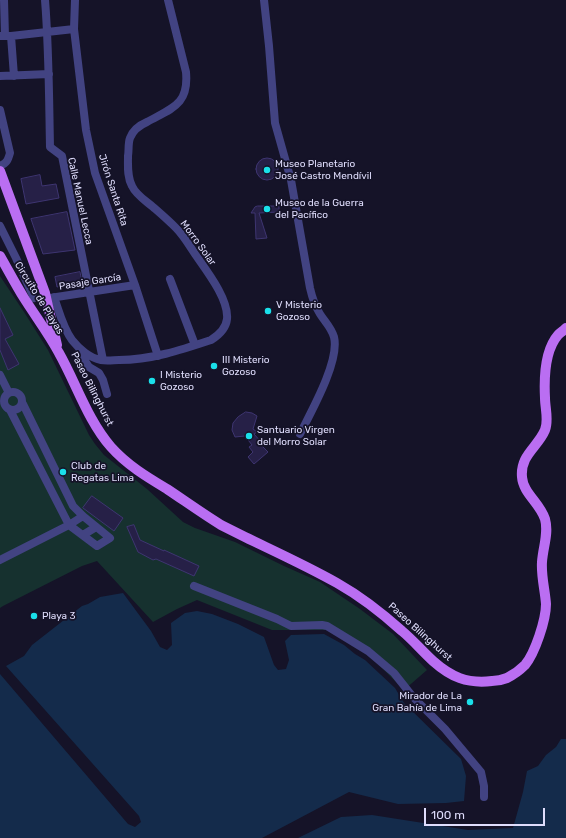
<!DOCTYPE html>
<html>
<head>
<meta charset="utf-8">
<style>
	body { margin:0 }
	#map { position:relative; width:566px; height:838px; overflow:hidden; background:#151328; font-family:Rubik,sans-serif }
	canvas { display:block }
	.scale { position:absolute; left:424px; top:808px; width:121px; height:18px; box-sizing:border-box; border:2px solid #dfddfc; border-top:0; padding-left:5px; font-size:12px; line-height:14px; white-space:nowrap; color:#dfddfc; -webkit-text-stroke:3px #151328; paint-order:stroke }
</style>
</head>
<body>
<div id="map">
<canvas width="566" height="838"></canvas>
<div class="scale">100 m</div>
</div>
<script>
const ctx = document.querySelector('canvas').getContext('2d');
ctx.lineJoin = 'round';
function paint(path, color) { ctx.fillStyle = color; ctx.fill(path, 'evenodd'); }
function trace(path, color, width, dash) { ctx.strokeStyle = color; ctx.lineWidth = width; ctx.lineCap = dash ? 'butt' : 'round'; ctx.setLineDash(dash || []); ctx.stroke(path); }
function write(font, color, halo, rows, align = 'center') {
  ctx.font = font + ' Rubik,sans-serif'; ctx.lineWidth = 3.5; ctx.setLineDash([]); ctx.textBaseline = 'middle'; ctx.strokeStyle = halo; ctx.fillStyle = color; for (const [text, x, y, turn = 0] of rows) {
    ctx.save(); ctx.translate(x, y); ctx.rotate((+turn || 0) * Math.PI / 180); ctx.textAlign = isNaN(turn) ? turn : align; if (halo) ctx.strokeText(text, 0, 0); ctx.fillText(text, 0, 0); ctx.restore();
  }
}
paint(new Path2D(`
	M0 276 24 312 48 350 89 435 95 444 104 455 147 489 183 522 195 528 235 542 284 566 320 582 360 609 393 634 427 670 404 690 370 656 328 630H272L197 600 177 609 153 622 97 561 82 566 3 606 0 608Z`), '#16312f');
paint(new Path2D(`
	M123 593 151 631 160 647 167 650 172 645 171 623 185 613 197 611 212 614 238 624 264 637 274 665 278 670 286 669 289 660 285 641 291 635 324 634 344 645 355 654 365 660 395 688 404 703 461 759 466 776 464 801 446 803 398 804 349 792 262 838H0V674L128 824 135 827 141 822 139 816 6 666 24 656 32 645 82 606 88 604 100 597Z
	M561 739H566V838H298L341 817 372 815 468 830 513 828 523 792 527 771 538 766 546 755 556 747Z`), '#142b4b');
const building = new Path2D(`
	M256 169a11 11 0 1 1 22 0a11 11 0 1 1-22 0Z
	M40 175 42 186 56 184 59 198 26 204 21 179Z
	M258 206H279V212L259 213 267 238 256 239 255 213H251L255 207Z
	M67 212 75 250 43 254 31 219Z
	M80 272 82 282 57 287 55 277Z
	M0 308 13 335 5 339 19 364 8 370 0 350Z
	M246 412 252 413 257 416 253 429 257 432 254 434 262 443 261 445 268 452 254 464 248 457 253 452 249 447 252 445 245 436 235 437 232 430 233 423 238 417Z
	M92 496 123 518 114 531 83 508Z
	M134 525 140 540 164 551V550L199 566 194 576 156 559 153 560 138 552 127 527Z`);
paint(building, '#262047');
trace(building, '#3e3571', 1);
trace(new Path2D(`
	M4 0 5 36
	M45 0C49 49 49 98 50 147L62 156 103 360
	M75 0 74 29 86 130 95 173 135 285 158 356
	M264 0 269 46 275 123 291 180 310 288C312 297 315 306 320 314 325 322 331 327 334 337 340 361 311 412 300 434
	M0 36H11L74 29
	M11 36 14 76
	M0 76 49 74
	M0 110 10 153C8 160 7 163 0 166
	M0 226 16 258 34 298
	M170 279 195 345
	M54 297C59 311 63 328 72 340 79 349 90 358 101 360 107 361 114 360 119 360 151 360 181 350 211 340 219 335 226 329 227 319 229 299 206 270 195 254 189 245 183 235 176 228 168 220 161 214 153 207 146 201 136 195 132 186 127 177 128 166 128 156 129 150 128 143 130 138 133 130 140 125 147 122 172 108 189 105 186 72L168 0
	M50 298 135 285
	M79 348 85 361 89 367 99 373 103 380 107 394
	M0 375 9 393
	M4 401a9 9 0 1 1 18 0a9 9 0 1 1-18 0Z
	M10 410 69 525 97 546 110 538 83 516 73 506 23 404
	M83 535 96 527
	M0 560 69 525 83 516
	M194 586 277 619 291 626 322 625 327 626 368 651 394 673 413 697 445 729 481 772 484 786V797`), '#424382', 8);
trace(new Path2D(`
	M0 171 45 293 57 345
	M0 256C8 270 16 285 24 298 36 317 49 334 59 353 76 383 88 421 111 447 127 465 147 477 167 489 185 501 203 514 221 525 229 529 237 533 245 537 276 552 307 566 337 583 360 596 382 613 402 631 413 640 422 651 433 661 451 677 467 684 492 681 497 681 502 680 507 678 513 675 520 670 525 665 535 653 546 620 546 604 545 590 541 576 542 562 543 547 549 533 545 519 540 503 523 493 522 477 520 455 538 447 545 430 549 420 545 408 545 398 544 379 545 350 558 335 560 333 563 331 566 328`), '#ba6ef2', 10);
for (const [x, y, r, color] of [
	[267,170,4,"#1ae0ea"],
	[267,209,4,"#1ae0ea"],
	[268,311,4,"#1ae0ea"],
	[214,366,4,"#1ae0ea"],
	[152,381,4,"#1ae0ea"],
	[249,436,4,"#1ae0ea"],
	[63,472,4,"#1ae0ea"],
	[34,616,4,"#1ae0ea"],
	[470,702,4,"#1ae0ea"]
]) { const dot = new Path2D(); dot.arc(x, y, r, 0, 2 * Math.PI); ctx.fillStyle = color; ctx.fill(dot); trace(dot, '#151328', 1.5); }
write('10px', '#dfddfc', '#151328', [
	["Museo Planetario",275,164],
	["José Castro Mendívil",275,176],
	["Museo de la Guerra",275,203],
	["del Pacífico",275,215],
	["V Misterio",276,305],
	["Gozoso",276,317],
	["III Misterio",222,360],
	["Gozoso",222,372],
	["I Misterio",160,375],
	["Gozoso",160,387],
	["Santuario Virgen",257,430],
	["del Morro Solar",257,442],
	["Club de",71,466],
	["Regatas Lima",71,478],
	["Playa 3",42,616],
	["Mirador de La",462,696,"right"],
	["Gran Bahía de Lima",462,708,"right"]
], 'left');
write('10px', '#dfddfc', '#151328', [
	["Jirón Santa Rita",113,190,72],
	["Calle Manuel Lecca",80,201,78],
	["Morro Solar",198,243,54],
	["Pasaje García",90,282,-9],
	["Circuito de Playas",39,298,58],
	["Paseo Bilinghurst",92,389,63],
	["Paseo Bilinghurst",420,632,42]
]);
</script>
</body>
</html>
